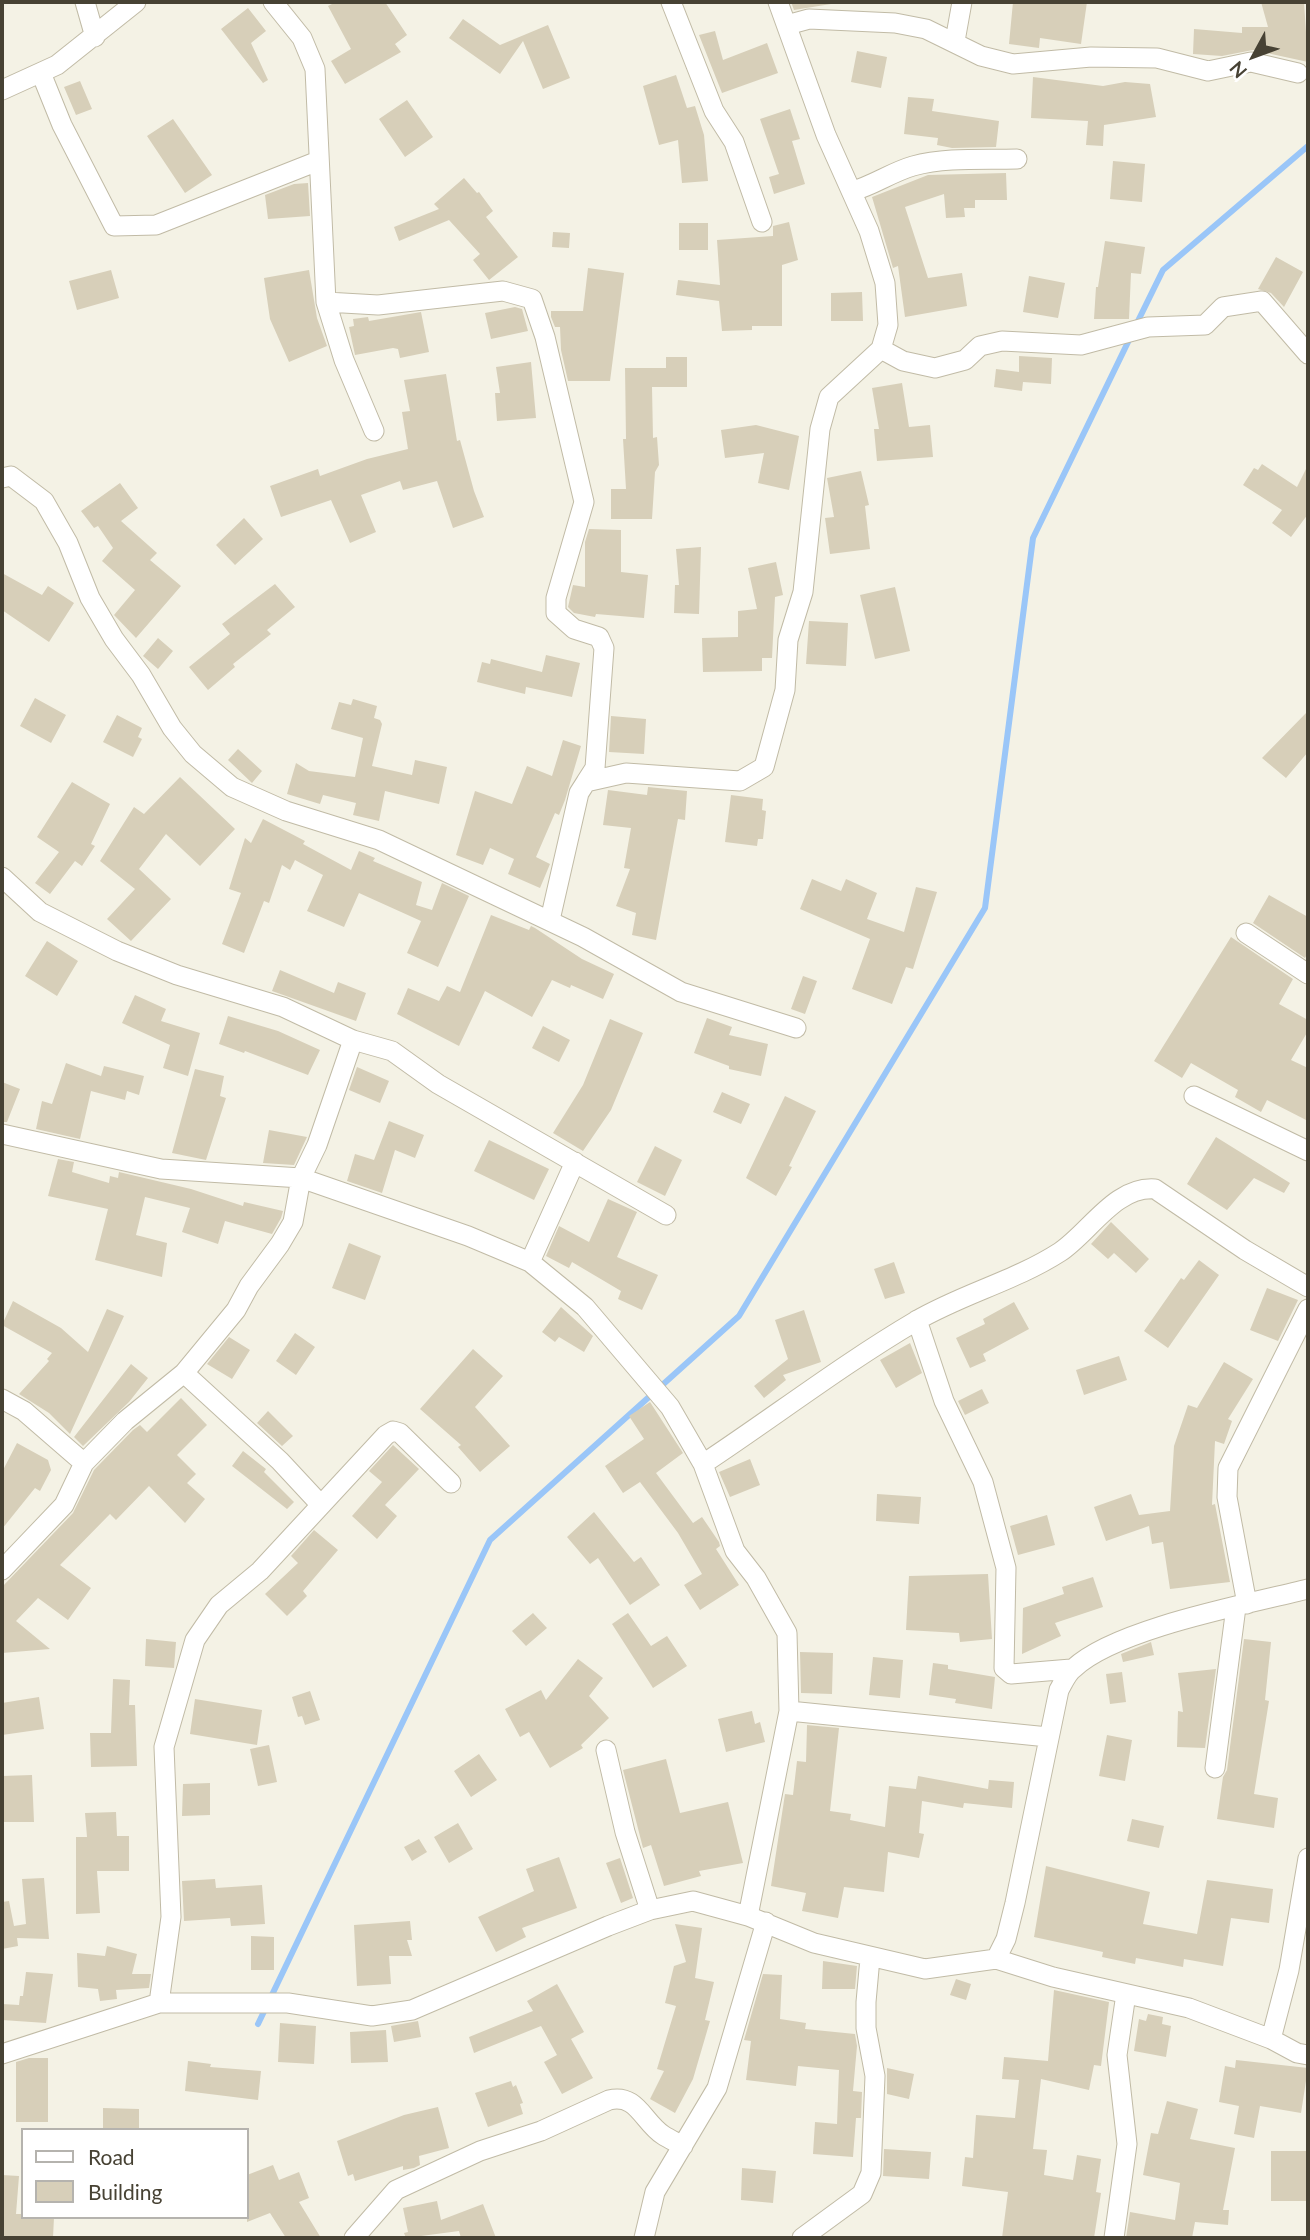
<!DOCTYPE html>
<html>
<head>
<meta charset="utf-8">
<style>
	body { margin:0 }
	#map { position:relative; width:1310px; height:2240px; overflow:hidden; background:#f4f2e5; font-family:Lato,sans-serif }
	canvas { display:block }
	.frame { position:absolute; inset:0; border:4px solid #474234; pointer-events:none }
	.legend { position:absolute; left:21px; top:2128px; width:228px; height:91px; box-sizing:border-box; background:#fff; border:2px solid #b5b3ae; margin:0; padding:9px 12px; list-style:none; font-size:21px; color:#474234 }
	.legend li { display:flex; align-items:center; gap:14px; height:35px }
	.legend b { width:35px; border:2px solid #b5b3ae }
	.north { position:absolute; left:1219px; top:21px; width:70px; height:70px; -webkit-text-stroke:5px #fff; paint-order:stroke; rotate:229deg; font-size:19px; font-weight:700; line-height:28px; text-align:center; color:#474234 }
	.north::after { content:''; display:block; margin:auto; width:24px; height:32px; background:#474234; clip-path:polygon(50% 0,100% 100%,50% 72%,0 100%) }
</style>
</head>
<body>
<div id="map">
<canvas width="1310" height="2240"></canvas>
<div class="frame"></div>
<ul class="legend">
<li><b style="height:9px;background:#fff"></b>Road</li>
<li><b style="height:19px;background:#d7cfb9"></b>Building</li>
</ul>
<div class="north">N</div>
</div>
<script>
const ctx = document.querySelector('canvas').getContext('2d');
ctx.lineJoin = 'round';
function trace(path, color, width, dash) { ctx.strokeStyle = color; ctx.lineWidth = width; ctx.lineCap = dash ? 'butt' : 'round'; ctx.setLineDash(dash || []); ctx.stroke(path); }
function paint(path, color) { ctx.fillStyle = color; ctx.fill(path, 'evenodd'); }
trace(new Path2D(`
	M1136 325 1163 270 1308 146
	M258 2024 490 1540 739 1316 985 908 1033 538 1130 338`), '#9ac6f8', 6);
paint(new Path2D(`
	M336 2H385L407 35 395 44 401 52 345 84 331 61 351 49 328 6Z
	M791 2H831V4L794 10Z
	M1013 2H1087L1081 44 1040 38 1039 48 1009 44Z
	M1261 2H1304L1308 62 1253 50 1222 56 1193 54 1194 29 1242 33V27H1268Z
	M248 8 266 31 251 43 268 80 263 83 221 29Z
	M463 19 500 45 548 25 570 78 543 89 523 41 500 74 449 38Z
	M715 31 723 60 767 43 778 73 722 93 699 35Z
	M857 51 887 57 881 88 851 82Z
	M676 75 687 108 695 106 704 135 708 181 682 183 678 140 659 145 643 86Z
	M1033 77 1103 86 1125 82 1150 84 1156 117 1104 125 1103 146 1086 145 1088 121 1031 118Z
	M80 81 92 109 76 115 64 87Z
	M908 97 934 99 932 111 999 121 996 147 952 148 937 145 938 138 904 134Z
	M407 100 433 137 405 157 379 119Z
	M790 109 800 139 792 141 805 184 774 194 769 177 779 174 760 119Z
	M173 119 212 175 185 193 147 136Z
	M1113 161 1145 164 1142 202 1110 199Z
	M1006 173 1007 200H975V208H964L965 217 946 218 944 194 905 207 928 278 962 273 967 306 905 317 898 266 893 268 872 197 928 175Z
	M464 178 477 193 479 192 493 211 486 217 518 257 489 280 473 260 480 254 449 220 399 241 394 227 439 209 434 204Z
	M308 183 310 216 268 219 265 195 294 184Z
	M789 222 798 260 782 265V326H752V330L722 331 719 301 676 295 678 280 720 285 717 240 773 236V226Z
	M679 223H708V250H679Z
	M553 232 570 233 569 248 552 247Z
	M1105 241 1145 247 1141 274 1131 273 1129 319H1094L1096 287H1098Z
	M1276 257 1303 272 1284 307 1271 293 1258 289Z
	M588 268 624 273 610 381H568L561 350 560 327H555L551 317V311H583Z
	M111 270 119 298 77 310 69 281Z
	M309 270 317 318 327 346 289 362 270 319 264 278Z
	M1029 276 1065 283 1058 318 1023 312Z
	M862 292 863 321H831V293Z
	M515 307 522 309 528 331 491 339 485 313Z
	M421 312 429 352 400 358 398 349 393 348 355 355 349 327 354 326 353 319 368 317 369 321Z
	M1019 356 1052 358 1051 384 1023 382 1022 391 994 387 996 369 1019 372Z
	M666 357H687V387H652L653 438 657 437 659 465 655 472 652 519H611V489H626L623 439H626L625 368H666Z
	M531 362 536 418 497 421 495 393H500L496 367Z
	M446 374 457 441 460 440 474 491 484 517 453 528 437 481 403 490 400 481 361 495 376 532 350 543 331 500 281 517 270 486 318 469 320 476 367 459 408 449 402 412 410 411 404 380Z
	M902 383 909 427 930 425 933 457 877 461 874 429H879L872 388Z
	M756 425 799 436 789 490 758 483 764 453 725 458 721 430Z
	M1262 464 1297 487 1308 465V514L1291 537 1272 523 1282 510 1243 485 1254 468 1258 470Z
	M861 471 869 505 865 506 870 549 830 554 825 518 834 517 827 478Z
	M120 483 138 508 121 521 157 553 150 560 181 586 136 638 114 615 135 590 102 561 113 548 98 526 94 528 81 511Z
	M244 518 263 539 235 565 216 545Z
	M589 529 621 530V572L648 575 644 618 596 614 595 617 574 613 568 607 573 585 585 587V542Z
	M701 547 699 614 674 613 675 585H679L676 549Z
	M776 562 783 595 775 597 772 658H762V671L703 672 702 638 738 637V611L757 609 748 568Z
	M2 573 42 595 48 586 74 603 49 642 2 610Z
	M275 584 295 607 267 630 271 634 233 664 235 667 208 690 189 667 230 634 222 624Z
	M895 587 910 651 875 659 860 595Z
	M809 621 848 623 846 666 806 664Z
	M158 638 173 651 158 669 143 656Z
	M546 655 580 663 572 697 526 687 525 694 477 682 482 662 490 664 491 659 542 672Z
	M35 698 66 715 51 743 20 726Z
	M353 699 377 706 374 718 380 720 382 724 372 766 412 775 415 760 447 767 439 804 385 791 379 821 353 815 356 803 323 795 320 804 287 794 296 763 309 771 355 777 363 738 331 729 339 702 351 705Z
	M1308 711V752L1286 778 1262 758Z
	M117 715 142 728 138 737 142 739 133 757 103 742Z
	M611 716 646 719 644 754 609 752Z
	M563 740 581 746 565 800 559 815 555 813 536 857 550 864 540 888 508 874 514 859 490 848 483 865 456 855 475 791 512 804 527 766 552 776Z
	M238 749 262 771 252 783 228 760Z
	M180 777 235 829 200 866 166 834 139 869 171 899 131 941 107 919 135 889 100 861 134 807 144 814Z
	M72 782 110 804 91 844 95 846 82 866 75 861 50 894 35 883 59 852 37 837Z
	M648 787 687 791 685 820 678 819 656 940 632 935 636 913 616 906 630 869 624 868 631 828 603 825 608 790 647 795Z
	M731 795 763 799 762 810 766 811 763 839H758L757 846 725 842Z
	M263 819 305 841 303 844 351 870 359 851 375 858 373 861 422 882 416 905 432 910 442 883 469 896 438 967 407 953 421 921 359 893 344 927 307 911 323 875 295 860 290 870 282 865 269 903 264 901 244 953 222 944 241 893 229 889 245 838 251 843Z
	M812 879 841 891 846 879 877 893 867 919 904 932 916 887 937 892 913 969 906 967 892 1004 852 989 870 939 800 909Z
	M1269 895 1308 917V952L1305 958 1253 923Z
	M491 915 529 930 531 926 535 928 582 959 614 974 603 999 571 985 570 988 552 980 532 1017 485 991 459 1046 397 1014 408 988 439 1001 447 986 460 992Z
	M1231 937 1293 979 1279 1004 1308 1020V1031L1291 1060 1308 1068V1121L1267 1100 1261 1112 1235 1097 1238 1090 1191 1063 1182 1078 1154 1061Z
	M47 941 78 961 57 996 25 976Z
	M280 970 334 993 338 982 366 993 356 1021 272 991Z
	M803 976 817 981 805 1014 791 1009Z
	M135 995 166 1009 161 1021 200 1033 188 1076 163 1068 170 1045 122 1023Z
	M228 1016 278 1031 320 1050 308 1075 245 1051 244 1053 219 1044Z
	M707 1018 732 1027 729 1035 768 1044 761 1076 729 1069V1066L694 1053Z
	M610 1019 643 1033 611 1110 583 1151 553 1133 583 1085Z
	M543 1026 570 1040 559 1062 532 1048Z
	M66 1063 101 1076 104 1066 144 1076 139 1095 127 1091 125 1100 91 1091 80 1139 36 1129 42 1101 52 1104Z
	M357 1067 389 1081 380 1103 349 1090Z
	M195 1069 224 1076 220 1096 226 1098 206 1160 172 1153Z
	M2 1082 20 1089 7 1122H2Z
	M722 1092 750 1104 741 1124 713 1112Z
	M785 1096 816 1111 789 1166 792 1167 776 1196 746 1178Z
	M389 1121 424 1135 415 1158 395 1150 382 1193 347 1181 355 1154 374 1160Z
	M269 1130 307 1137 294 1165 263 1163Z
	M1216 1137 1290 1183 1284 1193 1254 1178 1227 1210 1187 1184Z
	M489 1140 549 1169 534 1200 474 1171Z
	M655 1146 682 1160 665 1196 637 1182Z
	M58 1159 74 1162 72 1172 109 1183 110 1176 118 1178 119 1172 191 1189 243 1206 244 1202 283 1211 281 1218 272 1234 225 1221 218 1244 182 1232 190 1208 145 1197 136 1235 167 1243 162 1277 95 1260 108 1209 48 1196Z
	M608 1199 637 1212 617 1257 658 1275 642 1310 618 1299 621 1291 572 1262 569 1268 546 1256 559 1226 589 1242Z
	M1111 1222 1149 1259 1136 1273 1114 1253 1108 1259 1091 1244Z
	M349 1243 381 1256 365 1300 332 1288Z
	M1199 1260 1219 1275 1168 1348 1144 1331 1181 1278 1184 1280Z
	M894 1262 905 1293 885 1299 874 1269Z
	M1267 1288 1298 1300 1278 1341 1250 1330Z
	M13 1301 61 1328 88 1352 107 1309 124 1316 70 1434 49 1413 19 1394 49 1361 47 1359 52 1353 2 1325Z
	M1014 1302 1029 1329 983 1354 986 1361 970 1368 956 1338 985 1324 983 1319Z
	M561 1307 593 1336 584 1352 559 1337 555 1342 542 1332Z
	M804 1310 821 1362 783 1375 786 1380 764 1398 754 1386 788 1359 775 1320Z
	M295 1333 315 1347 296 1375 276 1361Z
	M229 1337 250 1350 232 1379 207 1364Z
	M910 1343 922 1373 896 1388 880 1360Z
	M473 1349 503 1376 475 1407 510 1446 480 1472 458 1447 461 1445 420 1409Z
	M1119 1356 1127 1380 1084 1395 1076 1370Z
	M1224 1362 1253 1379 1228 1419 1232 1421 1224 1444 1215 1441 1212 1505 1215 1504 1230 1582 1170 1589 1163 1542 1152 1544 1149 1526 1106 1541 1094 1507 1131 1494 1139 1515 1170 1511 1174 1446 1188 1405 1197 1408Z
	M131 1364 148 1378 129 1402 83 1446 74 1437Z
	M982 1389 989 1403 965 1415 958 1401Z
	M181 1398 207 1425 177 1455 196 1474 187 1483 205 1499 185 1523 149 1486 116 1520 110 1514 60 1565 91 1588 68 1620 38 1598 16 1621 50 1649 2 1653V1587L73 1513 94 1470 133 1430 140 1425 147 1432Z
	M650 1402 683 1453 656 1473 693 1523 702 1517 719 1542 720 1546 716 1549 739 1585 700 1610 684 1585 702 1574 678 1533 640 1482 623 1493 605 1466 644 1439 629 1416Z
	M268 1411 293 1436 282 1446 257 1423Z
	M17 1443 48 1460 51 1470 40 1491 35 1488 2 1529V1472Z
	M393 1445 419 1469 385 1505 397 1516 377 1539 352 1516 382 1482 369 1471Z
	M243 1451 266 1469 264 1472 294 1502 287 1509 232 1466Z
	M750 1459 760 1485 730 1497 719 1472Z
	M877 1494 921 1497 919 1524 876 1521Z
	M594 1512 634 1562 641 1557 660 1585 630 1605 598 1558 590 1564 567 1537Z
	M1047 1515 1055 1545 1018 1555 1010 1526Z
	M314 1530 338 1550 303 1591 307 1596 287 1616 265 1594 298 1563 291 1556Z
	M988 1574 992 1639 960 1642 959 1633 906 1630 909 1576Z
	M1093 1577 1103 1607 1055 1623 1061 1636 1022 1654 1023 1608 1064 1594 1062 1587Z
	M533 1613 547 1628 526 1646 512 1631Z
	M628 1613 651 1646 667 1636 687 1666 653 1688 612 1624Z
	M146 1639 176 1642 174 1668 145 1666Z
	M1244 1639 1271 1642 1265 1700 1269 1701 1254 1794 1278 1798 1274 1828 1217 1819 1223 1777 1227 1770Z
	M1151 1642 1154 1655 1123 1662 1121 1654Z
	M800 1652 833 1653 832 1694 801 1693Z
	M873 1657 903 1660 900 1698 869 1695Z
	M578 1659 603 1678 589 1696 609 1718 581 1745 583 1748 550 1768 529 1732 520 1737 505 1709 541 1690 546 1700Z
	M933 1663 948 1665V1669L995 1677 992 1709 955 1703 956 1699 929 1695Z
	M1216 1669 1205 1748 1177 1747 1178 1711 1183 1712 1178 1673Z
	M1122 1672 1126 1702 1110 1704 1106 1674Z
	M113 1679 130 1680 129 1705H135L137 1766 91 1767 90 1733H111Z
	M310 1691 320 1720 305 1725 302 1716 298 1717 292 1697Z
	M39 1697 44 1729 2 1735V1703Z
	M195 1699 262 1710 257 1745 190 1734Z
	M752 1711 755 1724 760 1722 765 1742 726 1752 718 1719Z
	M807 1725 839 1728 830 1811 851 1814 850 1820 885 1827 889 1786 916 1789 918 1776 988 1789 989 1780 1014 1782 1012 1808 964 1803 963 1808 922 1801 919 1833 924 1834 919 1858 888 1852 884 1892 844 1887 838 1918 802 1911 806 1893 771 1886 785 1794 793 1795 797 1761 806 1762Z
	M1107 1735 1132 1740 1125 1781 1099 1776Z
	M269 1745 277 1782 258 1786 250 1749Z
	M479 1754 497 1780 471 1797 454 1771Z
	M666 1759 680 1813 728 1802 743 1863 699 1871 701 1876 664 1886 651 1845 643 1848 623 1770Z
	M32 1775 34 1822H4L2 1776Z
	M210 1783V1815L182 1816 183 1784Z
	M116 1812 117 1836H129V1871H97L100 1913 76 1914V1837H87L85 1813Z
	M1132 1819 1164 1826 1159 1848 1127 1841Z
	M458 1823 473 1849 449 1863 434 1837Z
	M419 1839 427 1852 412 1861 404 1847Z
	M559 1857 577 1908 522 1928 526 1937 496 1952 478 1917 534 1891 526 1869Z
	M620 1858 633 1898 621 1903 606 1863Z
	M1046 1866 1150 1892 1143 1924 1197 1934 1207 1880 1273 1889 1269 1923 1231 1918 1223 1966 1184 1959 1183 1967 1136 1958 1135 1964 1102 1957 1103 1952 1034 1937Z
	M44 1878 49 1939 17 1938 18 1946 2 1949V1902L9 1901 14 1926 26 1924 22 1879Z
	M215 1879 216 1888 262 1885 265 1924 231 1926 230 1918 184 1921 182 1881Z
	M410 1921 412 1940H407L412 1956H389L391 1984 357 1986 354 1925Z
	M675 1924 702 1928 695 1978 714 1982 705 2020 710 2021 693 2079 675 2113 650 2099 664 2071 657 2069 676 2006 665 2003 674 1966 686 1962Z
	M251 1936 274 1937V1970H251Z
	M107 1946 137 1954 132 1974H151L149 1988 116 1990 117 1999 100 2001 98 1989 78 1987 77 1953 105 1956Z
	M823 1961 857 1966 855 1989H822Z
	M26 1972 53 1974 46 2023 2 2020V2004L19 2005 20 1996H23Z
	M763 1974 782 1975 780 2019 806 2023 805 2029 855 2034 857 2046 853 2091 862 2092 861 2118H856L853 2157 813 2154 815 2122 837 2124 839 2070 798 2066 796 2086 746 2080 751 2041 744 2040Z
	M956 1979 971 1984 966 2000 950 1995Z
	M557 1984 584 2032 571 2039 593 2078 562 2094 544 2062 557 2055 541 2026 474 2053 469 2037 533 2011 527 2001Z
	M1054 1990 1109 2002 1101 2066 1094 2065 1089 2090 1041 2079 1033 2149 1047 2150 1044 2175 1073 2180 1077 2155 1101 2159 1096 2192 1101 2193 1094 2238H1002L1008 2192 962 2186 965 2157 973 2158 976 2115 1015 2118 1019 2080 1002 2079 1004 2057 1048 2061Z
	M1148 2014 1163 2017 1162 2024 1171 2026 1166 2057 1134 2051 1139 2019 1146 2021Z
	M418 2021 421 2037 394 2042 391 2026Z
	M280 2023 316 2026 314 2064 278 2062Z
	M386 2030 388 2062 351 2063 350 2032Z
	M29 2058H48V2122H16V2062Z
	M1236 2060 1308 2068 1301 2113 1260 2106 1254 2138 1234 2134 1239 2106 1219 2102 1225 2066 1235 2068Z
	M188 2061 211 2064 210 2067 261 2071 258 2100 185 2091Z
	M887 2068 914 2074 909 2099 887 2094Z
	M511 2081 513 2087 516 2085 523 2103 520 2104 523 2114 488 2127 475 2093Z
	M1167 2101 1198 2109 1190 2139 1235 2148 1223 2210H1229L1228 2225 1195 2222 1192 2238H1126L1130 2212 1175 2220 1180 2183 1143 2175 1151 2133 1158 2134Z
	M438 2107 449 2148 419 2156 420 2165 414 2168 403 2170V2166L355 2181 353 2174 348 2176 337 2141 404 2115Z
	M103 2108 139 2109V2130H103Z
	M884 2149 931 2152 929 2179 883 2176Z
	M1271 2151H1306V2201H1271Z
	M273 2165 279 2180 299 2172 309 2198 299 2202 321 2238H286L270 2213 247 2222V2175Z
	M742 2168 776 2171 773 2203 741 2200Z
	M2 2175 19 2176 16 2214H23V2217H54L53 2238H2Z
	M437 2201 441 2220 483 2204 496 2238H461L459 2231 406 2238 404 2233 408 2232 403 2208Z`), '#d7cfb9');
const street = new Path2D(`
	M85 2 95 37
	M273 2 302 38 315 69 326 302 344 360 374 431
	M671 2 714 111 734 142 762 222
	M787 25 809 19 895 23 926 29 981 56 1013 64 1091 57 1157 58 1208 71 1251 62 1298 73
	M955 41 962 2
	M41 73 62 125 114 226 156 225 318 161
	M2 90 57 65 136 2
	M853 191C874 185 892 172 913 166 947 157 983 160 1017 159
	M326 302 378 305 503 291 532 299 545 337 584 502 556 598V613L574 629 599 637 604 648 595 768 586 782
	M881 349 903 361 935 368 965 360 980 346 1002 341 1081 345 1148 327 1205 325 1223 307 1262 301 1308 354
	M2 478 11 476 44 501 68 543 90 598 114 639 141 675 172 728 193 754 232 787 286 811 379 840 583 937 681 992 796 1028
	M2 877 40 912 117 951 177 975 283 1007 353 1040 392 1051 438 1084 666 1215
	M550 920 579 793 586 782 626 773 740 781 764 767 785 690 788 640 803 592 820 429 829 397 881 349 888 325 885 283 869 231 826 135 778 2
	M1246 933 1308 974
	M1194 1096 1308 1151
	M2 1134 161 1169 301 1178 468 1236 530 1262 585 1307 670 1407 703 1464 735 1551 756 1578 787 1633 789 1711 748 1916
	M530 1262 575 1162
	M917 1320 944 1401 983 1482 1006 1568 1004 1668 1011 1674 1071 1669
	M184 1373 280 1461 320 1504
	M2 1399 24 1411 84 1463
	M703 1464C774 1417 843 1364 916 1321 962 1294 1015 1281 1060 1252 1090 1232 1115 1186 1155 1189L1245 1250 1308 1287
	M2 1570 64 1505 84 1463 125 1421 184 1373 236 1310 249 1286 280 1244 293 1222 301 1178 317 1145 353 1040
	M1247 1604 1227 1497 1228 1468 1308 1309
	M789 1711 1048 1737
	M606 1750 625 1832 650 1910
	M1215 1768 1236 1607
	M996 1959 1053 1977 1189 2008 1271 2039 1297 2053 1308 2055
	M159 2003 171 1917 164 1747 195 1640 219 1605 260 1571 386 1435 393 1431 400 1433 451 1483
	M1271 2039 1289 1970 1308 1858
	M2 2054 159 2003H288L372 2016 412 2010 608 1926 650 1910 693 1901 748 1916 814 1943 925 1969 996 1959 1006 1939 1015 1903 1059 1690C1063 1683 1067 1673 1074 1668 1117 1628 1249 1604 1308 1589
	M354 2238 396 2190 480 2151 541 2131 609 2100C637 2093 643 2122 663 2135 669 2139 676 2142 683 2146
	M644 2238 655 2192 717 2088 766 1922
	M802 2238 862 2194 871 2173 875 2076 866 2028V2002L870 1958
	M1114 2238 1127 2144 1117 2055 1126 1994`);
trace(street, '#c1bba6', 21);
trace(street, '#fff', 19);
</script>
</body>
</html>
